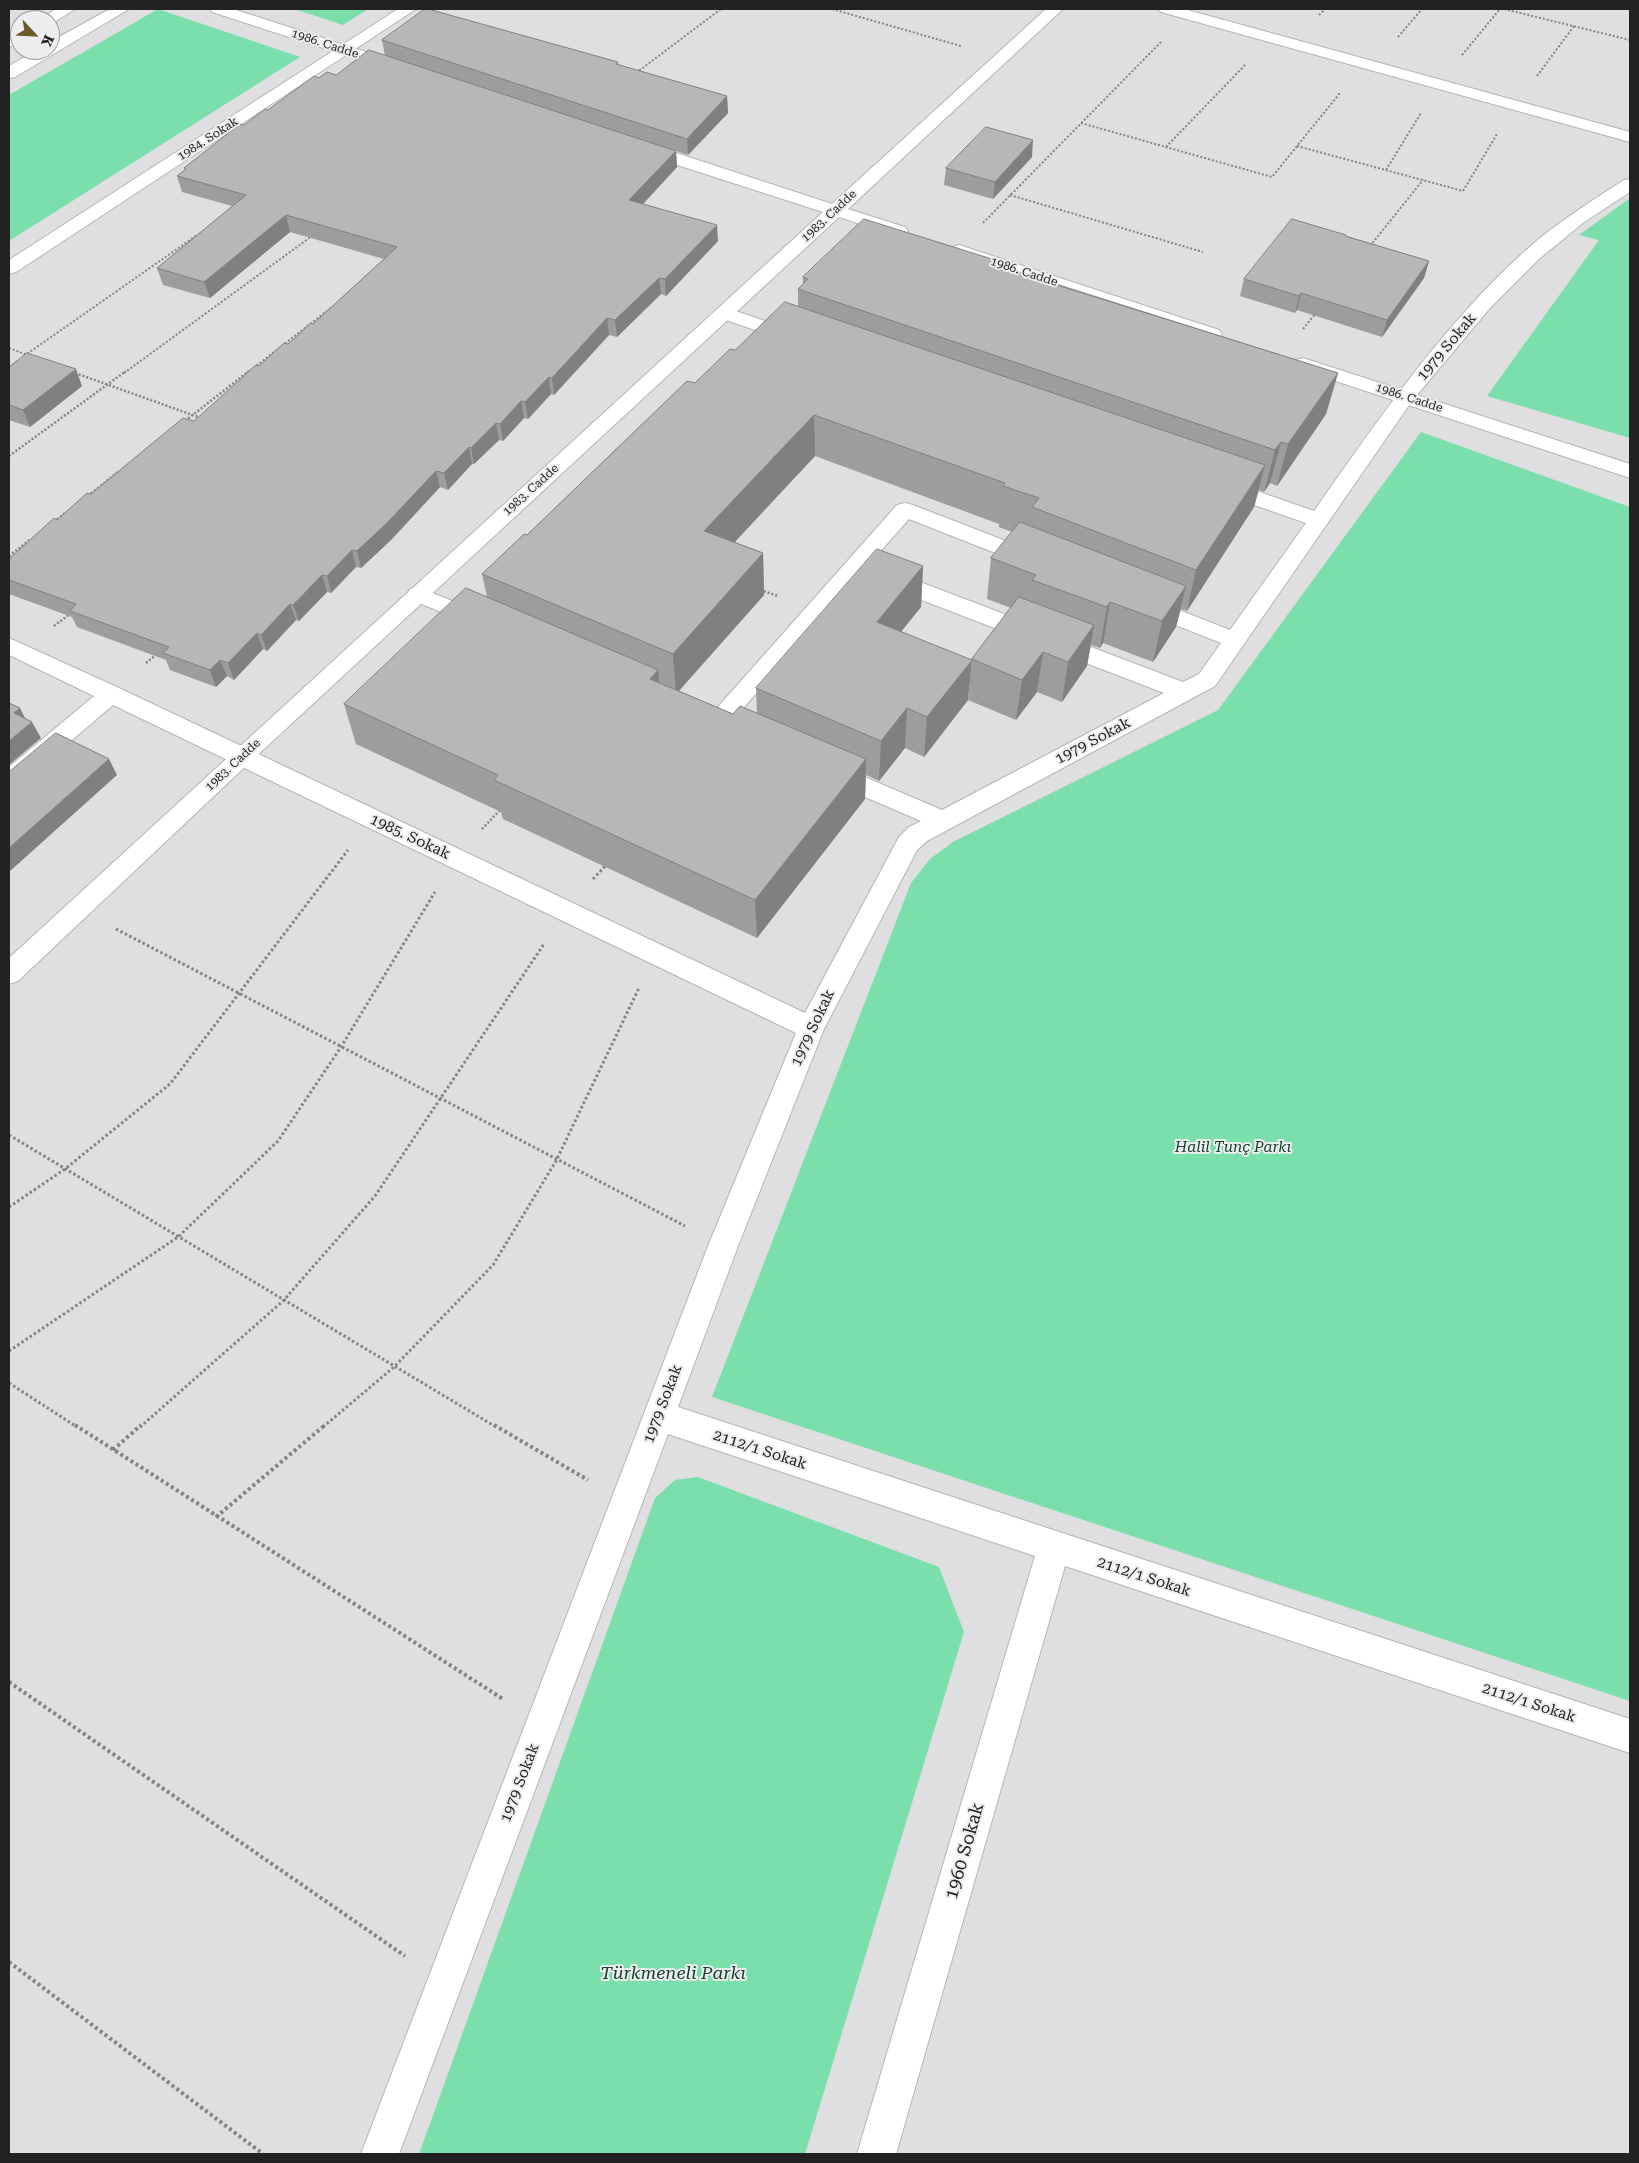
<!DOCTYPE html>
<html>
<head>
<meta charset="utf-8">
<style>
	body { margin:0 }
	#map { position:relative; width:1639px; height:2163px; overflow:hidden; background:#dfdfe2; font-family:"Roboto Serif",serif }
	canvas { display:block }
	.frame { position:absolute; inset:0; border:10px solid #222223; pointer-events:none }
	.north { position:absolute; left:10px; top:10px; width:50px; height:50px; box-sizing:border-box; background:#ededef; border:1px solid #9c9c9d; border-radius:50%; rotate:115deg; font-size:14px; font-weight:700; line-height:20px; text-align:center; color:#222223 }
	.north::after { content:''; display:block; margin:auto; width:18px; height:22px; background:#6b5927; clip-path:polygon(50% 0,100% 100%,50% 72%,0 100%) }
</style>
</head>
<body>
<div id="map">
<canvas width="1639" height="2163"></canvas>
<div class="frame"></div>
<div class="north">K</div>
</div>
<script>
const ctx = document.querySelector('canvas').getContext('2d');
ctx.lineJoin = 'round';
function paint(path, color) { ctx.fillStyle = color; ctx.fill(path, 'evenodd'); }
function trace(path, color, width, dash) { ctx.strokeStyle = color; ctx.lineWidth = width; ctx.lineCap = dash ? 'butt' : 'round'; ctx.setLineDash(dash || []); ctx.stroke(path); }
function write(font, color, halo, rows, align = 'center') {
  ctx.font = font + ' "Roboto Serif",serif'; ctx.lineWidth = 4; ctx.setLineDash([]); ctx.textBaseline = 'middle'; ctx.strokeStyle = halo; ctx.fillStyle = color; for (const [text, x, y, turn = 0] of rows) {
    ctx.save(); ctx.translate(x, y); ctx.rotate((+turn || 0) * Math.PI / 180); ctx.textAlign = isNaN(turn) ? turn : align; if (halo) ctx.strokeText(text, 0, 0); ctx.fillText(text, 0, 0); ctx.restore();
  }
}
paint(new Path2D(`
	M158 9 300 57 9 241V95Z
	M294 9H368L343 25Z
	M1630 198V438L1487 396 1599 240 1579 235Z
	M1421 432 1630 507V1701L712 1397 911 883 930 859 953 842 1218 710Z
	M698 1477 939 1567 964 1632 805 2154H419L655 1498 675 1480Z`), '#7adfaa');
const minor = new Path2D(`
	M398 9H416L16 272 9 274V260Z
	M1159 9H1184L1630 132V142L1161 12Z
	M1630 179V192L1583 223 1539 259 1490 308 1412 401 1215 686 927 841 917 850 824 1029 738 1246 678 1407 1630 1719V1753L1065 1566 896 2154H857L1035 1556 668 1434 399 2154H361L708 1246 796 1033 113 705 18 786 9 789V767L94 696 9 655V638L119 688 805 1013 899 837 909 827 921 821 821 778 818 772 821 766 830 763 839 766 942 810 1164 693 859 576 725 729 717 731 709 729 705 723 709 717 897 505 905 503 913 505 1042 555 1045 560 1042 565 1034 567 1026 565 909 519 870 563 1183 682 1199 674 1221 643 1135 609 1132 604 1135 599 1143 596 1151 599 1230 630 1306 523 1214 491 1210 486 1214 481 1221 479 1228 481 1314 511C1378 420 1442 326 1525 251 1555 224 1590 202 1624 180Z
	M724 307 803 334 806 338 803 342 796 344 717 317 714 313 717 309Z
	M418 587 489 616 492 621 489 626 481 629 410 599 407 594 410 589Z`);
const tertiary = new Path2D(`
	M210 9H233L403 64 405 67 403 70H391L212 12Z
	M1046 9H1063L848 209 905 227 908 231 905 235H893L839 217 249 763 18 981 9 984V958L823 212 634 151 631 147 634 143H646L832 204Z
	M959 245 1219 330 1222 334 1219 338H1205L952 255 950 251 952 247Z
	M1303 358 1630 464V478L1296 368 1293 364 1296 360Z`);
const secondary = new Path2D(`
	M56 9H75L53 23 50 24V20H39Z
	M110 9H129L15 77 9 78V66L37 50H50V42Z
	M20 30V42L9 47V35Z`);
trace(minor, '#b5b5b8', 2);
trace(tertiary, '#b5b5b8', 2);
trace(secondary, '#b5b5b8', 2);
trace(new Path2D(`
	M832 9 961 46
	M1504 9 1630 40
	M1319 15 1325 9
	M1398 37 1422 9
	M1462 55 1500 9
	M636 73 721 9
	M1537 76 1574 26
	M1081 123 1272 177 1340 93
	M1297 146 1463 191 1497 134
	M1166 147 1245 65
	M1386 170 1421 113
	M1010 195 1203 252
	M983 223 1161 42
	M1370 246 1423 180
	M1303 329 1316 313
	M9 348 27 355
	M24 356 197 235
	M9 367 19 360
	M124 373 312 236
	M247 373 332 307`), '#848486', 2, [2, 2]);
trace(new Path2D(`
	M75 373 201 418
	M185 421 249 371
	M9 456 126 371
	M88 496 118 472
	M54 522 65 513
	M9 556 31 539
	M760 590 778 596
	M54 626 71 613
	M146 663 157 654
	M482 829 502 808`), '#848486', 2.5, [2, 2]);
trace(new Path2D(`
	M593 879 607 864
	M116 929 685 1226
	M9 1135 496 1427
	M9 1207 65 1169 170 1084 348 850
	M9 1351 178 1237 278 1141 341 1047 435 892
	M9 1383 77 1427
	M140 1427 283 1301 375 1196 544 944
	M323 1427 394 1367 493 1265 556 1161 639 988`), '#848486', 3, [2.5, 2.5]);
trace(new Path2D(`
	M75 1425 503 1699
	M494 1425 588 1480
	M113 1450 141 1425
	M216 1517 325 1425
	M9 1682 405 1956
	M9 1962 263 2154`), '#848486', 4, [3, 3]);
paint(minor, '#fff');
paint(tertiary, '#fff');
paint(secondary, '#fff');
paint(new Path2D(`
	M382 40 618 62V65L727 96 728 113 688 155 676 151 677 167 643 204 718 241 666 296 661 294 617 337 609 335 554 395 551 394 528 419 524 418 503 441 499 440 474 464H472L448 490 440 487 391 540 361 568 356 567 331 593 327 592 299 621 296 620 267 651 263 649 234 680 227 676 216 687 170 670 166 660 77 627 72 617 9 594V559L57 520 194 421 259 366 288 344 313 324 384 259 290 232 210 298 163 285 157 268 232 206 182 192 177 176 185 170 184 168 244 125 319 78 336 75 385 56Z
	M1032 157 993 199 944 185 946 168Z
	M1346 236 1429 261 1424 278 1382 337 1297 310 1295 313 1240 296 1244 279Z
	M995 260V264L1338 373 1326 414 1277 486 1270 483 1264 492 1259 490 1254 507 1187 611 1181 609 1176 627 1153 662 1103 643 1100 648 1091 645 1087 666 1062 702 1037 692 1016 720 968 700 972 659 1011 608 987 599 991 558 1012 532 999 527V524L815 456 734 542 763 553 764 595 679 691 733 714 757 713 756 688 923 566 921 607 901 631 968 700 924 757 905 748 879 781 866 775 865 799 757 938 503 819 501 812 356 744 344 704 487 597 482 574 527 535 695 383 735 350 798 306V289L803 284V277Z
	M9 368 82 386 30 427 9 420Z`), '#9d9da0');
paint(new Path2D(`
	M727 96 728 113 688 155 687 139Z
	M1033 140 1032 157 993 199 995 182Z
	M676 151 677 167 631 217 629 200Z
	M286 215 290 232 210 298 204 282Z
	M717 225 718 241 666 296 665 279Z
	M1429 261 1424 278 1382 337 1387 320Z
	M659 278 661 294 617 337 615 320Z
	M1301 293 1297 310 1295 313 1299 296Z
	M607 318 609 335 554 395 552 378Z
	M76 369 82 386 30 427 23 410Z
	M1338 373 1326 414 1277 486 1288 444Z
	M549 377 551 394 528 419 525 402Z
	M521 401 524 418 503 441 500 424Z
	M814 415 815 456 707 572 704 531Z
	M496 423 499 440 474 464 471 448Z
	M1281 442 1270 483 1264 492 1275 450Z
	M469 447 472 464 448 490 444 473Z
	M1265 465 1254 507 1187 611 1196 570Z
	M436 471 440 487 391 540 361 568 357 551Z
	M352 550 356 567 331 593 327 576Z
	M763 553 764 595 676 694 673 654Z
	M923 566 921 607 876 663 877 622Z
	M322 575 327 592 299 621 293 605Z
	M1186 586 1176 627 1153 662 1162 621Z
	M1110 602 1103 643 1100 648 1107 607Z
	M290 604 296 620 267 651 261 635Z
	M1094 625 1087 666 1062 702 1068 662Z
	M257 633 263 649 234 680 228 663Z
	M1043 652 1037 692 1016 720 1022 680Z
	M220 660 227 676 216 687 210 670Z
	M972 660 968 700 924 757 927 717Z
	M658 670 662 711 650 679Z
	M20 708 28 724 14 713Z
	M907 708 905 748 879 781 881 741Z
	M32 722 41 738 9 765V741Z
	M109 759 117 775 9 872V848Z
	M866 759 865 799 757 938 755 900Z`), '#808082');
const building = new Path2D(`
	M425 9H428L618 62 616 64 727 96 687 139 382 40Z
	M369 50 676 151 629 200 717 225 665 279 659 278 615 320 607 318 552 378 549 377 525 402 521 401 500 424 496 423 471 448 469 447 444 473 436 471 387 523 357 551 352 550 327 576 322 575 293 605 290 604 261 635 257 633 228 663 220 660 210 670 163 653 169 647 70 611 76 604 9 580V559L54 518 57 520 87 493 91 494 183 418 194 421 256 365 259 366 284 343 288 344 311 323 313 324 397 247 286 215 204 282 157 268 246 195 177 176 186 169 184 168 240 124 244 125 265 109 268 110 314 76 319 78 327 72 336 75Z
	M986 127 1033 140 995 182 946 168Z
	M864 219 995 260 992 264 1057 285 1338 373 1288 444 1281 442 1275 450 798 289 808 279 803 277Z
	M1292 219 1346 235 1345 236 1429 261 1387 320 1301 293 1299 296 1244 279Z
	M785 302 1265 465 1196 570 1032 507 1039 498 1003 486 1005 483 814 415 704 531 763 553 673 654 482 574 524 534 527 535 687 381 695 383 730 349 735 350Z
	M27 353 76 369 23 410 9 405V368Z
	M1020 522 1186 586 1162 621 1110 602 1107 607 1032 580 1036 575 991 558Z
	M877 549 923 566 877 622 972 660 927 717 907 708 881 741 756 688Z
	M466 588 658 670 650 679 733 714 740 706 866 759 755 900 494 780 498 775 344 704Z
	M1019 597 1094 625 1068 662 1043 652 1022 680 972 659Z
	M9 703 20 708 14 713 32 722 9 741Z
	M56 733 109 759 9 848V772L10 771Z`);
paint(building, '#b7b7ba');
trace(building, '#808082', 1);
write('12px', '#222223', '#ededef', [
	["1986. Cadde",325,44,18],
	["1984. Sokak",208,139,-33],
	["1983. Cadde",829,216,-43],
	["1986. Cadde",1024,272,18],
	["1986. Cadde",1409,398,18],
	["1983. Cadde",531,490,-42],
	["1983. Cadde",233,765,-43]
]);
write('15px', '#222223', '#ededef', [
	["1979 Sokak",1447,347,-50],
	["1979 Sokak",1093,741,-28],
	["1985. Sokak",410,837,25],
	["1979 Sokak",813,1028,-65],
	["1979 Sokak",663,1404,-69],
	["2112/1 Sokak",760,1450,18],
	["2112/1 Sokak",1144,1577,18],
	["2112/1 Sokak",1529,1703,18],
	["1979 Sokak",520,1783,-69]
]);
write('italic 15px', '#12402a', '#ededef', [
	["Halil Tunç Parkı",1233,1148]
]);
write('18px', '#222223', '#ededef', [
	["1960 Sokak",965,1851,-74]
]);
write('italic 18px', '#12402a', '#ededef', [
	["Türkmeneli Parkı",673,1974]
]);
</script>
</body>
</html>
